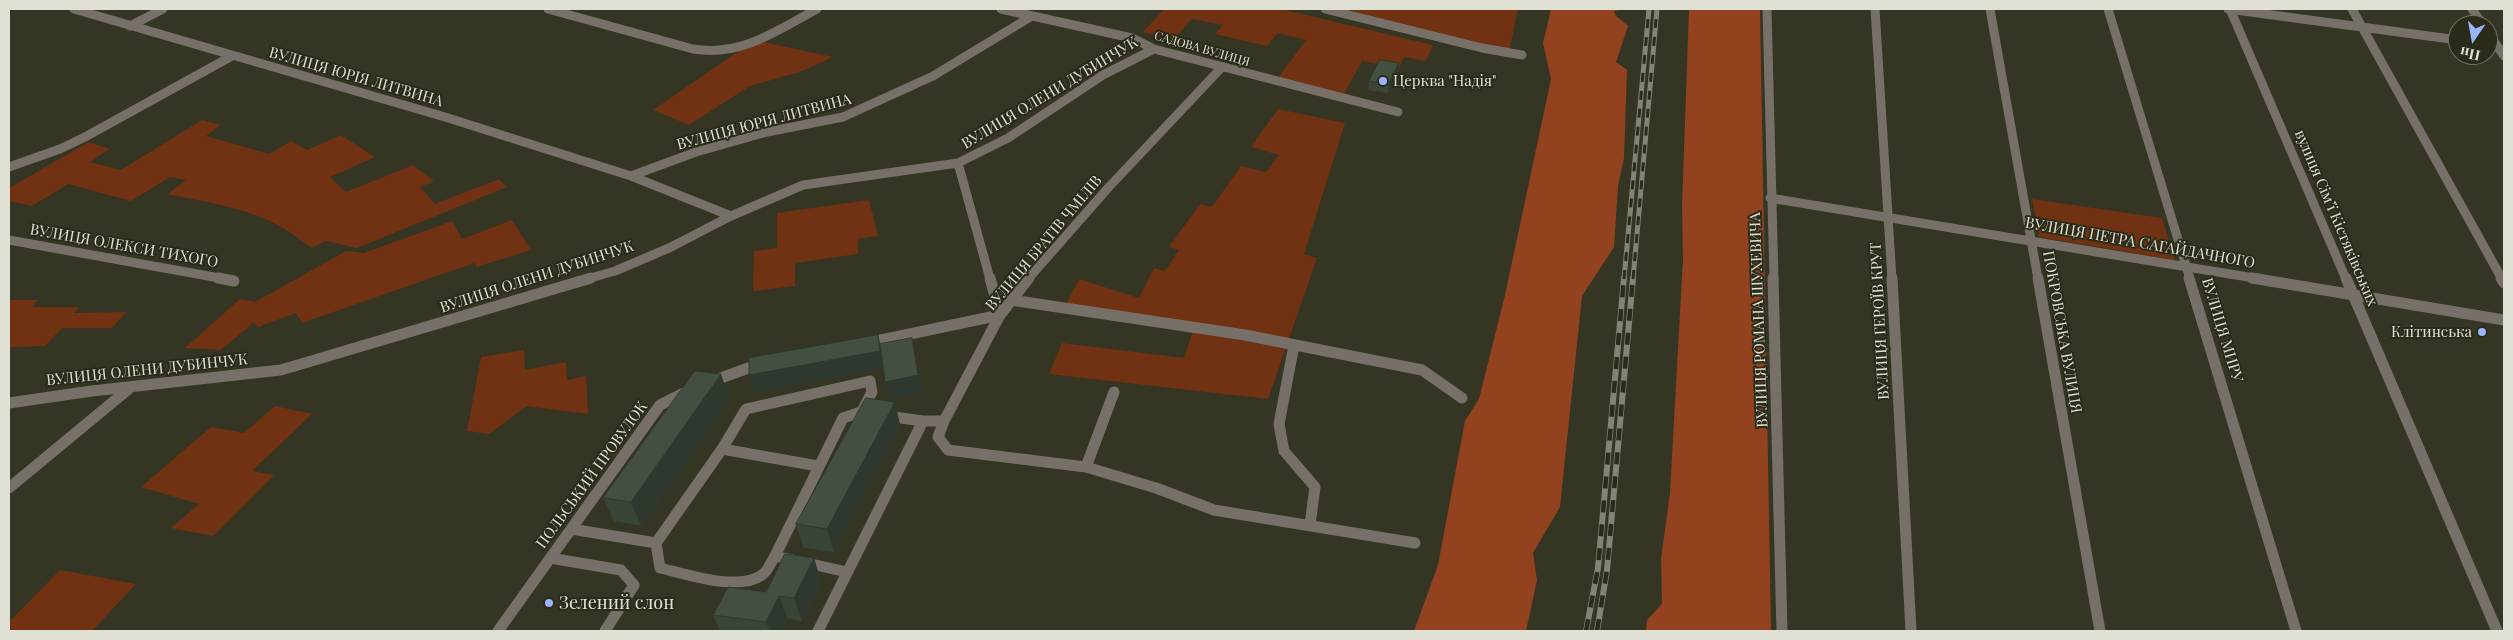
<!DOCTYPE html>
<html>
<head>
<meta charset="utf-8">
<style>
	body { margin:0 }
	#map { position:relative; width:2513px; height:640px; overflow:hidden; background:#353523; font-family:"Playfair Display",serif }
	canvas { display:block }
	.frame { position:absolute; inset:0; border:10px solid #e0e0d5; pointer-events:none }
	.north { position:absolute; left:2448px; top:15px; width:50px; height:50px; box-sizing:border-box; background:#2b2b19; border:1px solid #737364; border-radius:50%; rotate:192deg; font-size:14px; font-weight:700; line-height:20px; text-align:center; color:#e0e0d5 }
	.north::after { content:''; display:block; margin:auto; width:18px; height:22px; background:#9bb5fd; clip-path:polygon(50% 0,100% 100%,50% 72%,0 100%) }
</style>
</head>
<body>
<div id="map">
<canvas width="2513" height="640"></canvas>
<div class="frame"></div>
<div class="north">Пн</div>
</div>
<script>
const ctx = document.querySelector('canvas').getContext('2d');
ctx.lineJoin = 'round';
function paint(path, color) { ctx.fillStyle = color; ctx.fill(path, 'evenodd'); }
function trace(path, color, width, dash) { ctx.strokeStyle = color; ctx.lineWidth = width; ctx.lineCap = dash ? 'butt' : 'round'; ctx.setLineDash(dash || []); ctx.stroke(path); }
function write(font, color, halo, rows, align = 'center') {
  ctx.font = font + ' "Playfair Display",serif'; ctx.lineWidth = 4; ctx.setLineDash([]); ctx.textBaseline = 'middle'; ctx.strokeStyle = halo; ctx.fillStyle = color; for (const [text, x, y, turn = 0] of rows) {
    ctx.save(); ctx.translate(x, y); ctx.rotate((+turn || 0) * Math.PI / 180); ctx.textAlign = isNaN(turn) ? turn : align; if (halo) ctx.strokeText(text, 0, 0); ctx.fillText(text, 0, 0); ctx.restore();
  }
}
paint(new Path2D(`
	M1164 9H1281L1433 45 1426 61 1404 57 1399 68 1362 61 1344 94 1278 78 1306 40 1278 33 1267 46 1215 34 1223 25 1192 19 1174 39 1143 32Z
	M1337 9H1518L1509 52Z
	M759 41 833 57 800 72 750 86 689 125 653 110 736 53Z
	M1278 109 1345 123 1304 254 1317 258 1268 399 1049 374 1062 343 1184 358 1193 331 1062 312 1079 279 1139 298 1154 268 1165 271 1179 250 1169 247 1200 204 1212 207 1241 166 1266 172 1279 155 1251 147Z
	M202 120 221 125 206 136 269 154 291 141 307 150 341 135 375 157 330 177 346 192 413 165 434 181 420 187 435 204 499 179 507 187 357 248 326 241 312 248C303 242 293 234 283 228 249 208 206 202 168 194L186 180 170 177 131 201 68 184 32 206 9 201V188L89 142 110 149 90 162 121 170Z
	M2032 199 2162 218 2175 260 2039 237Z
	M869 200 878 236 858 239V254L795 263V286L753 291 754 251 777 248V213Z
	M512 220 531 250 477 267 474 263 302 323 296 313 258 327 254 322 221 350 185 348 240 299 255 302 346 251 364 253 452 221 462 239Z
	M9 300H38L32 307H79L74 313 126 312 112 328H62L45 346 9 347Z
	M524 350 525 370 566 362 567 380 586 376 588 414 527 406 489 434 467 431 481 357Z
	M275 406 312 414 252 471 274 475 213 536 171 528 199 504 141 487 211 427 244 433Z
	M60 570 136 584 92 631H9V622Z`), '#713113');
paint(new Path2D(`
	M1551 9H1625L1614 11 1616 16 1628 26 1616 62 1627 70 1624 158 1618 186 1614 247 1582 296 1560 507 1533 553 1537 580 1526 631H1414L1438 565 1465 421 1479 399 1505 295 1551 79 1543 43Z
	M1689 9H1760L1771 631H1646L1647 620 1662 604 1661 559 1670 493 1683 259 1682 206Z`), '#92421e');
trace(new Path2D(`
	M74 9 445 117 631 176 731 216
	M548 9 693 49C741 57 776 31 817 9
	M1001 9 1132 38 1154 49 1398 112
	M1325 9 1482 48 1522 55
	M1767 9 1774 279
	M1875 9 1892 279
	M1990 9 2038 279
	M2108 9 2190 279
	M2228 9 2458 40
	M2230 9 2346 279
	M2352 9 2502 279
	M2472 9 2483 25
	M130 26 163 9
	M2488 32 2504 56
	M958 163 990 279
	M9 167 60 149 85 137 232 56
	M631 176 696 152 767 132 843 117 933 76 1032 16
	M1770 198 2260 279
	M9 240 225 279
	M587 279 615 271 669 248 731 216 803 185 958 163 1008 138 1103 75 1154 49
	M1028 279 1108 188 1222 67`), '#767069', 9);
trace(new Path2D(`
	M218 278 234 281
	M1773 278 1782 631
	M1892 278 1911 631
	M2038 278 2100 631
	M2189 278 2296 631
	M2252 278 2504 320
	M2346 278 2497 631
	M2501 278 2504 283
	M1011 300 1245 335 1422 370 1462 398
	M867 343 1000 315 990 278
	M1294 345 1279 424 1284 451 1315 487 1310 525
	M710 382 762 363
	M9 403 92 391 281 370 591 278
	M886 416 923 421
	M944 421 938 437 948 450 1086 467 1156 488 1214 510 1415 543
	M818 466 722 449 746 409 870 381 872 392 863 409
	M1086 467 1114 392
	M9 488 131 387
	M571 529 656 543 722 449
	M656 543 660 568C686 574 738 592 762 575 768 571 771 562 775 556
	M550 558 621 570 634 585 605 631
	M847 572 775 556 843 418 861 412 871 414
	M498 631 660 405 688 391
	M818 631 923 421H944L1000 315 1029 278`), '#767069', 11);
const railFar1 = new Path2D(`
	M1624 279 1649 9
	M1633 279 1657 9`);
const rail = new Path2D(`
	M1586 631 1598 568 1624 278
	M1597 631 1607 570 1633 278`);
trace(railFar1, '#848475', 5);
trace(rail, '#848475', 6);
trace(railFar1, '#2b2b19', 3, [9]);
trace(rail, '#2b2b19', 4.5, [12]);
paint(new Path2D(`
	M1399 72 1388 93 1368 90 1369 81Z
	M729 398 641 526 614 521 603 498Z
	M895 402 900 425 834 552 804 548 796 524Z
	M814 558 821 582 802 621 788 619 782 631H720L713 615 766 592Z`), '#3a4538');
paint(new Path2D(`
	M1399 63V72L1388 93V85Z
	M878 335 882 352 884 368 755 392 749 375Z
	M912 338 916 355 922 393 890 399 885 382Z
	M721 374 729 398 641 526 631 502Z
	M895 402 900 425 834 552 827 529Z
	M814 558 821 582 802 621 794 598Z
	M779 596 788 619 782 631H770L766 622Z`), '#2f382e');
const building = new Path2D(`
	M1380 60 1399 63 1388 85 1369 81Z
	M878 335 880 351 749 375V358Z
	M912 338 918 375 885 382 880 344Z
	M695 371 721 374 631 502 603 498Z
	M866 398 895 402 827 529 796 524Z
	M785 554 814 558 794 598 779 596 766 622 713 615 728 587 766 592Z`);
paint(building, '#435041');
trace(building, '#2f382e', 1);
for (const [x, y, r, color] of [
	[1383,81,5,"#9bb5fd"],
	[2482,332,5,"#9bb5fd"],
	[549,603,5,"#9bb5fd"]
]) { const dot = new Path2D(); dot.arc(x, y, r, 0, 2 * Math.PI); ctx.fillStyle = color; ctx.fill(dot); trace(dot, '#2b2b19', 2); }
write('12px', '#e0e0d5', '#2b2b19', [
	["САДОВА ВУЛИЦЯ",1202,49,16]
]);
write('15px', '#e0e0d5', '#2b2b19', [
	["ВУЛИЦЯ ЮРІЯ ЛИТВИНА",356,77,16],
	["ВУЛИЦЯ ОЛЕНИ ДУБИНЧУК",1050,93,-31],
	["ВУЛИЦЯ ЮРІЯ ЛИТВИНА",764,122,-15],
	["вулиця Сімʼї Кістяківських",2336,218,67],
	["ВУЛИЦЯ БРАТІВ ЧМІЛІВ",1044,243,-50],
	["ВУЛИЦЯ ПЕТРА САГАЙДАЧНОГО",2140,243,10],
	["ВУЛИЦЯ ОЛЕКСИ ТИХОГО",124,246,10],
	["ВУЛИЦЯ ОЛЕНИ ДУБИНЧУК",537,277,-18],
	["ВУЛИЦЯ РОМАНА ШУХЕВИЧА",1759,320,-92],
	["ВУЛИЦЯ ГЕРОЇВ КРУТ",1880,321,-93],
	["ВУЛИЦЯ МИРУ",2222,330,73],
	["ПОКРОВСЬКА ВУЛИЦЯ",2062,332,80],
	["ВУЛИЦЯ ОЛЕНИ ДУБИНЧУК",147,370,-6],
	["ПОЛЬСЬКИЙ ПРОВУЛОК",592,475,-54]
]);
write('15px', '#e0e0d5', '#2b2b19', [
	["Церква \"Надія\"",1393,81],
	["Клітинська",2472,332,"right"]
], 'left');
write('18px', '#e0e0d5', '#2b2b19', [
	["Зелений слон",559,603]
], 'left');
</script>
</body>
</html>
